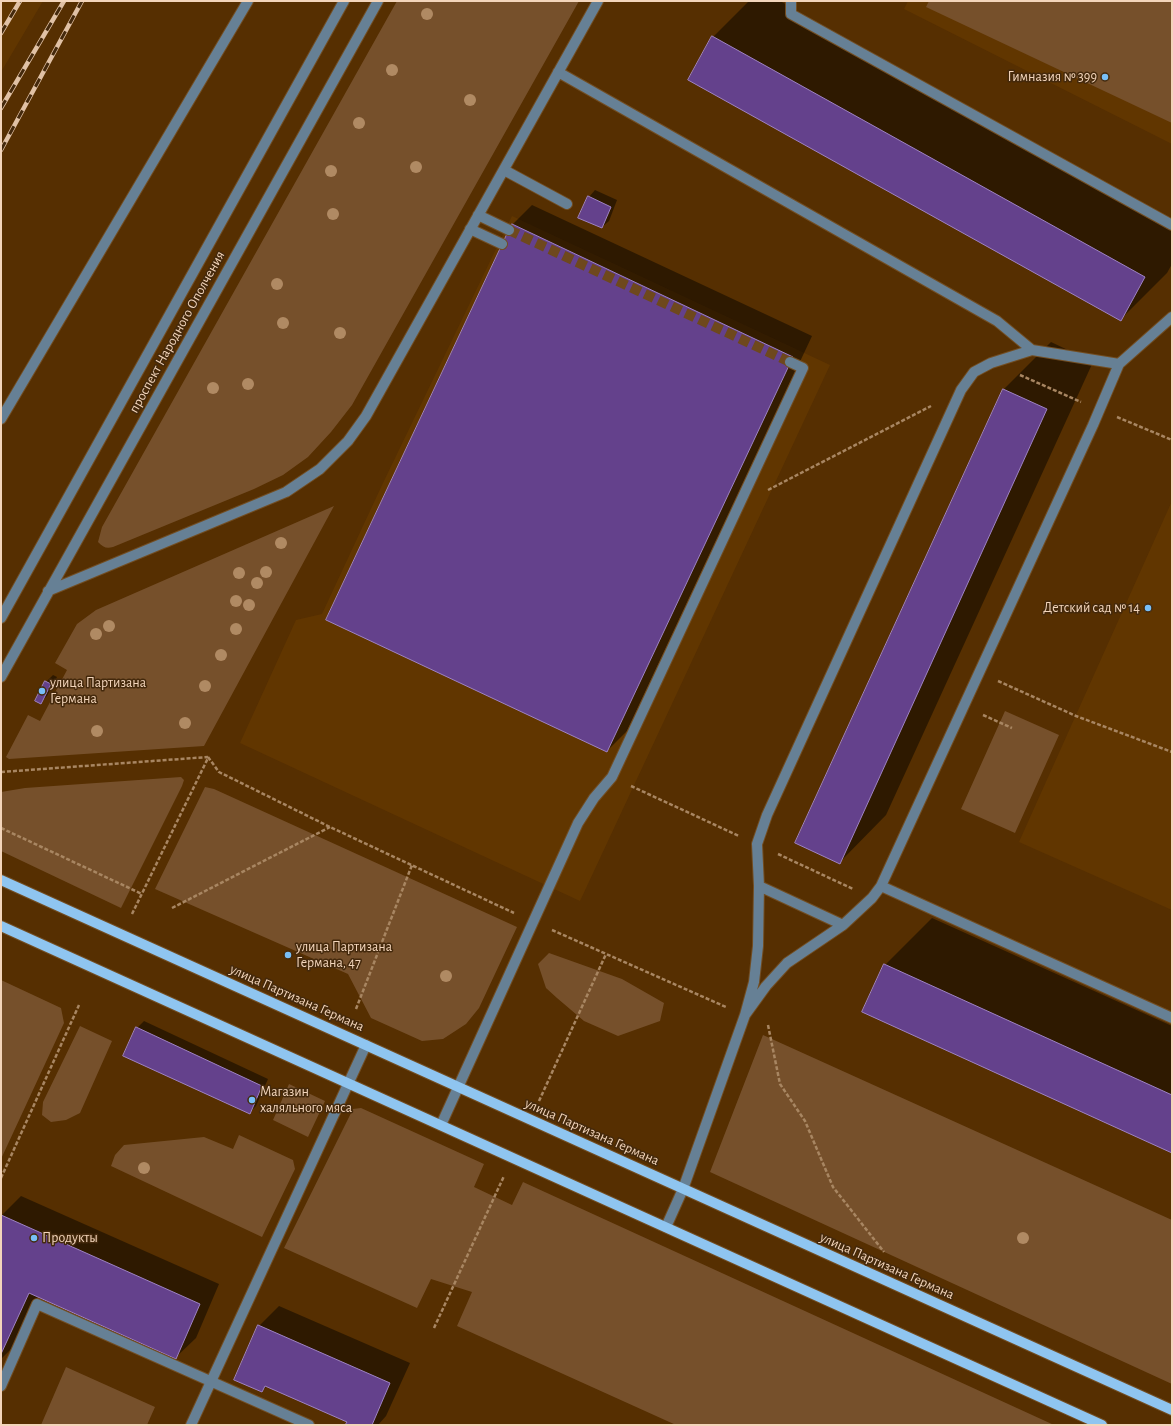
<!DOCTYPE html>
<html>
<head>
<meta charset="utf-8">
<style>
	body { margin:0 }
	#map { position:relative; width:1173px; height:1426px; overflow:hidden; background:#562f01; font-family:"Alegreya Sans",sans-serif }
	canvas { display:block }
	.frame { position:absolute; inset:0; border:2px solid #f3d5bb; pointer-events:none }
</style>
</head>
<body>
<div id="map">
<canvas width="1173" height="1426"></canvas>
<div class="frame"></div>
</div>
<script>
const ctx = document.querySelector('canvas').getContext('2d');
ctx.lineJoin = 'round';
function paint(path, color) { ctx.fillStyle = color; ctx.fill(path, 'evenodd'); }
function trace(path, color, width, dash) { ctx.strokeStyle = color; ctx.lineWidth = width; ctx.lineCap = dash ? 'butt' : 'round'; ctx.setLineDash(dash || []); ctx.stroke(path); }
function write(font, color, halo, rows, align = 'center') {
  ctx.font = font + ' "Alegreya Sans",sans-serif'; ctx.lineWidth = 3; ctx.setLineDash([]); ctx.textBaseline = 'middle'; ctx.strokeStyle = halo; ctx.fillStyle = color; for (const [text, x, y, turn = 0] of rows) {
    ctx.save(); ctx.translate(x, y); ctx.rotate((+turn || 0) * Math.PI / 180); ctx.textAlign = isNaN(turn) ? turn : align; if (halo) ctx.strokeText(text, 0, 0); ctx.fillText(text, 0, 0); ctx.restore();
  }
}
paint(new Path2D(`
	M1 1H43L1 72Z
	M908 1H1172V144L904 9Z
	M512 216 830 365 580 901 240 743 296 620 322 614 383 483Z
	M1172 501V910L1019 842Z`), '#613600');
paint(new Path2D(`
	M397 1H579L352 405 331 432 308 457 283 475 254 489 113 547C106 549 103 547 98 542L102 527Z
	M929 1H1172V123L926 7Z
	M334 506 204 746 9 759 6 757 28 715 40 721 67 670 55 663 77 624 96 610Z
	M1005 711 1059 735 1015 833 961 809Z
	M181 777 184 780 182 786 121 908 1 851V792L25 788Z
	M205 787 214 789 517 927 479 1008 466 1024 443 1039 422 1041 371 1018 348 974 155 889Z
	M549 953 622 979 664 1003 660 1021 618 1036 584 1021 557 998 546 988 538 964Z
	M1 980 61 1008 64 1023 1 1159Z
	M80 1026 112 1041 80 1113 66 1120 51 1122 42 1115 43 1102Z
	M763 1035 1172 1220V1384L710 1172Z
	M289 1084 325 1101 308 1137 273 1120Z
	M361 1108 484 1164 474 1187 512 1205 523 1182 1054 1425H676L457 1326 472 1292 431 1279 417 1308 284 1248 353 1109Z
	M239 1135 293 1160 295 1169 262 1237 111 1166 115 1155 124 1145 204 1137 233 1149Z
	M66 1367 155 1407 147 1425H41Z`), '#76502b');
paint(new Path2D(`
	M749 1H780L1172 219V264L1167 273 1120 320 713 37Z
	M595 190 617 200 609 221 602 227 589 197Z
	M532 205 812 336 627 731 607 751 512 225Z
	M1051 342 1093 362 886 815 839 863 796 843 1004 389Z
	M53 675 57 677 47 696 40 703 36 700 46 682Z
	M932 918 1172 1026V1151L885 965Z
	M144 1021 268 1079 256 1106 249 1113 137 1028Z
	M21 1196 219 1284 196 1338 175 1358 38 1296 15 1345 1 1359V1216Z
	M279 1306 410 1363 386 1416 378 1425H346L348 1421 267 1386 262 1391 259 1326Z`), '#0007');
const building = new Path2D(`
	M712 36 1145 277 1121 321 688 80Z
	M588 196 611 207 602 228 578 218Z
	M512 224 793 357 607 752 326 620Z
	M1003 389 1047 409 840 864 795 843Z
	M45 681 51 684 41 704 35 701Z
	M884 964 1172 1095V1153L862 1012Z
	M136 1027 262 1086 250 1114 123 1056Z
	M1 1215 200 1304 176 1359 29 1293 1 1354Z
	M258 1325 390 1383 372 1425H345L347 1422 265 1386 262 1392 234 1380Z`);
paint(building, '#64418c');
trace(building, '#9e83c3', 1);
trace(new Path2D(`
	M509 230 790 362`), '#6e481d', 10, [10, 5]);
const minor = new Path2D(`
	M791 1V14L1172 225
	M558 72 997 321 1032 350 1119 364
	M504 170 567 204
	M478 215 509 230
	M470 229 502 244
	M1 419 248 1
	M48 591 286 492 320 469 348 441 366 416 598 1
	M1 618 344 1
	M1 677 378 1
	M759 886 843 925
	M881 886 1093 425 1119 364 1172 317
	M745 1015 754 982 758 946 759 886 757 844 767 815 961 390 974 372 991 363 1032 350
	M441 1125 578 823 594 798 612 777 803 368 790 362
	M666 1227 683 1189 745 1015 766 986 787 963 843 925 872 898 881 886 1172 1018
	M1 1386 37 1304 309 1425
	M191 1425 366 1045`);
const major = new Path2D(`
	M1 880 1172 1410
	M1 926 1102 1425`);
trace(minor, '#724d22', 12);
trace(major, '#724d22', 12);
trace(new Path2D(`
	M1020 375 1081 402
	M1117 417 1172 440
	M768 490 931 406
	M998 681 1076 716 1172 752
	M983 715 1012 728
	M208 757 219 772 330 827 514 913
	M1 772 208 757
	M631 786 739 836
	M1 828 142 894
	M778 854 853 889
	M172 908 330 827
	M132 914 208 758
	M552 930 726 1007
	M356 1009 412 865
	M768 1025 780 1084 805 1121 833 1187 884 1252
	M539 1101 606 954
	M1 1178 79 1005
	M434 1328 504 1176`), '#a88662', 2.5, [4, 2]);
trace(minor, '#668095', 10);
trace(major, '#8fc5f0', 10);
const rail = new Path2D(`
	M1 33 20 1
	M1 108 64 1
	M1 150 82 1`);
trace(rail, '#e0c1a5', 4.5);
trace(rail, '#44290c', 3, [9]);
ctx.fillStyle = '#b08a63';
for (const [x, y] of [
	[427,14],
	[392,70],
	[470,100],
	[359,123],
	[416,167],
	[331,171],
	[333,214],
	[277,284],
	[283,323],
	[340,333],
	[248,384],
	[213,388],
	[281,543],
	[266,572],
	[239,573],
	[257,583],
	[236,601],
	[249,605],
	[109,626],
	[236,629],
	[96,634],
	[221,655],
	[205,686],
	[185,723],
	[97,731],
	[446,976],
	[144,1168],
	[1023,1238]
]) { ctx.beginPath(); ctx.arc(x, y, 6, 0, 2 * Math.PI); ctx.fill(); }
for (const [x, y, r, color] of [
	[1105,77,4,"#78bff7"],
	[1148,608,4,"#78bff7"],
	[42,691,4,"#78bff7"],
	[288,955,4,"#78bff7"],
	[252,1100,4,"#78bff7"],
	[34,1238,4,"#78bff7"]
]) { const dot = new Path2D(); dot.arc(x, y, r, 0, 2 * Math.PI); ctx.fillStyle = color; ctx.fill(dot); trace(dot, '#44290c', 1.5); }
write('14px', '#f3d5bb', '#44290c', [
	["Гимназия № 399",1097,77,"right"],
	["Детский сад № 14",1140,608,"right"],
	["улица Партизана",50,683],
	["Германа",50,699],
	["улица Партизана",296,947],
	["Германа, 47",296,963],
	["Магазин",260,1092],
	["халяльного мяса",260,1108],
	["Продукты",42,1238]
], 'left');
write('14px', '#f3d5bb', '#44290c', [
	["проспект Народного Ополчения",177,332,-61],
	["улица Партизана Германа",297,998,24],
	["улица Партизана Германа",592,1132,24],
	["улица Партизана Германа",887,1266,24]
]);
</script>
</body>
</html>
